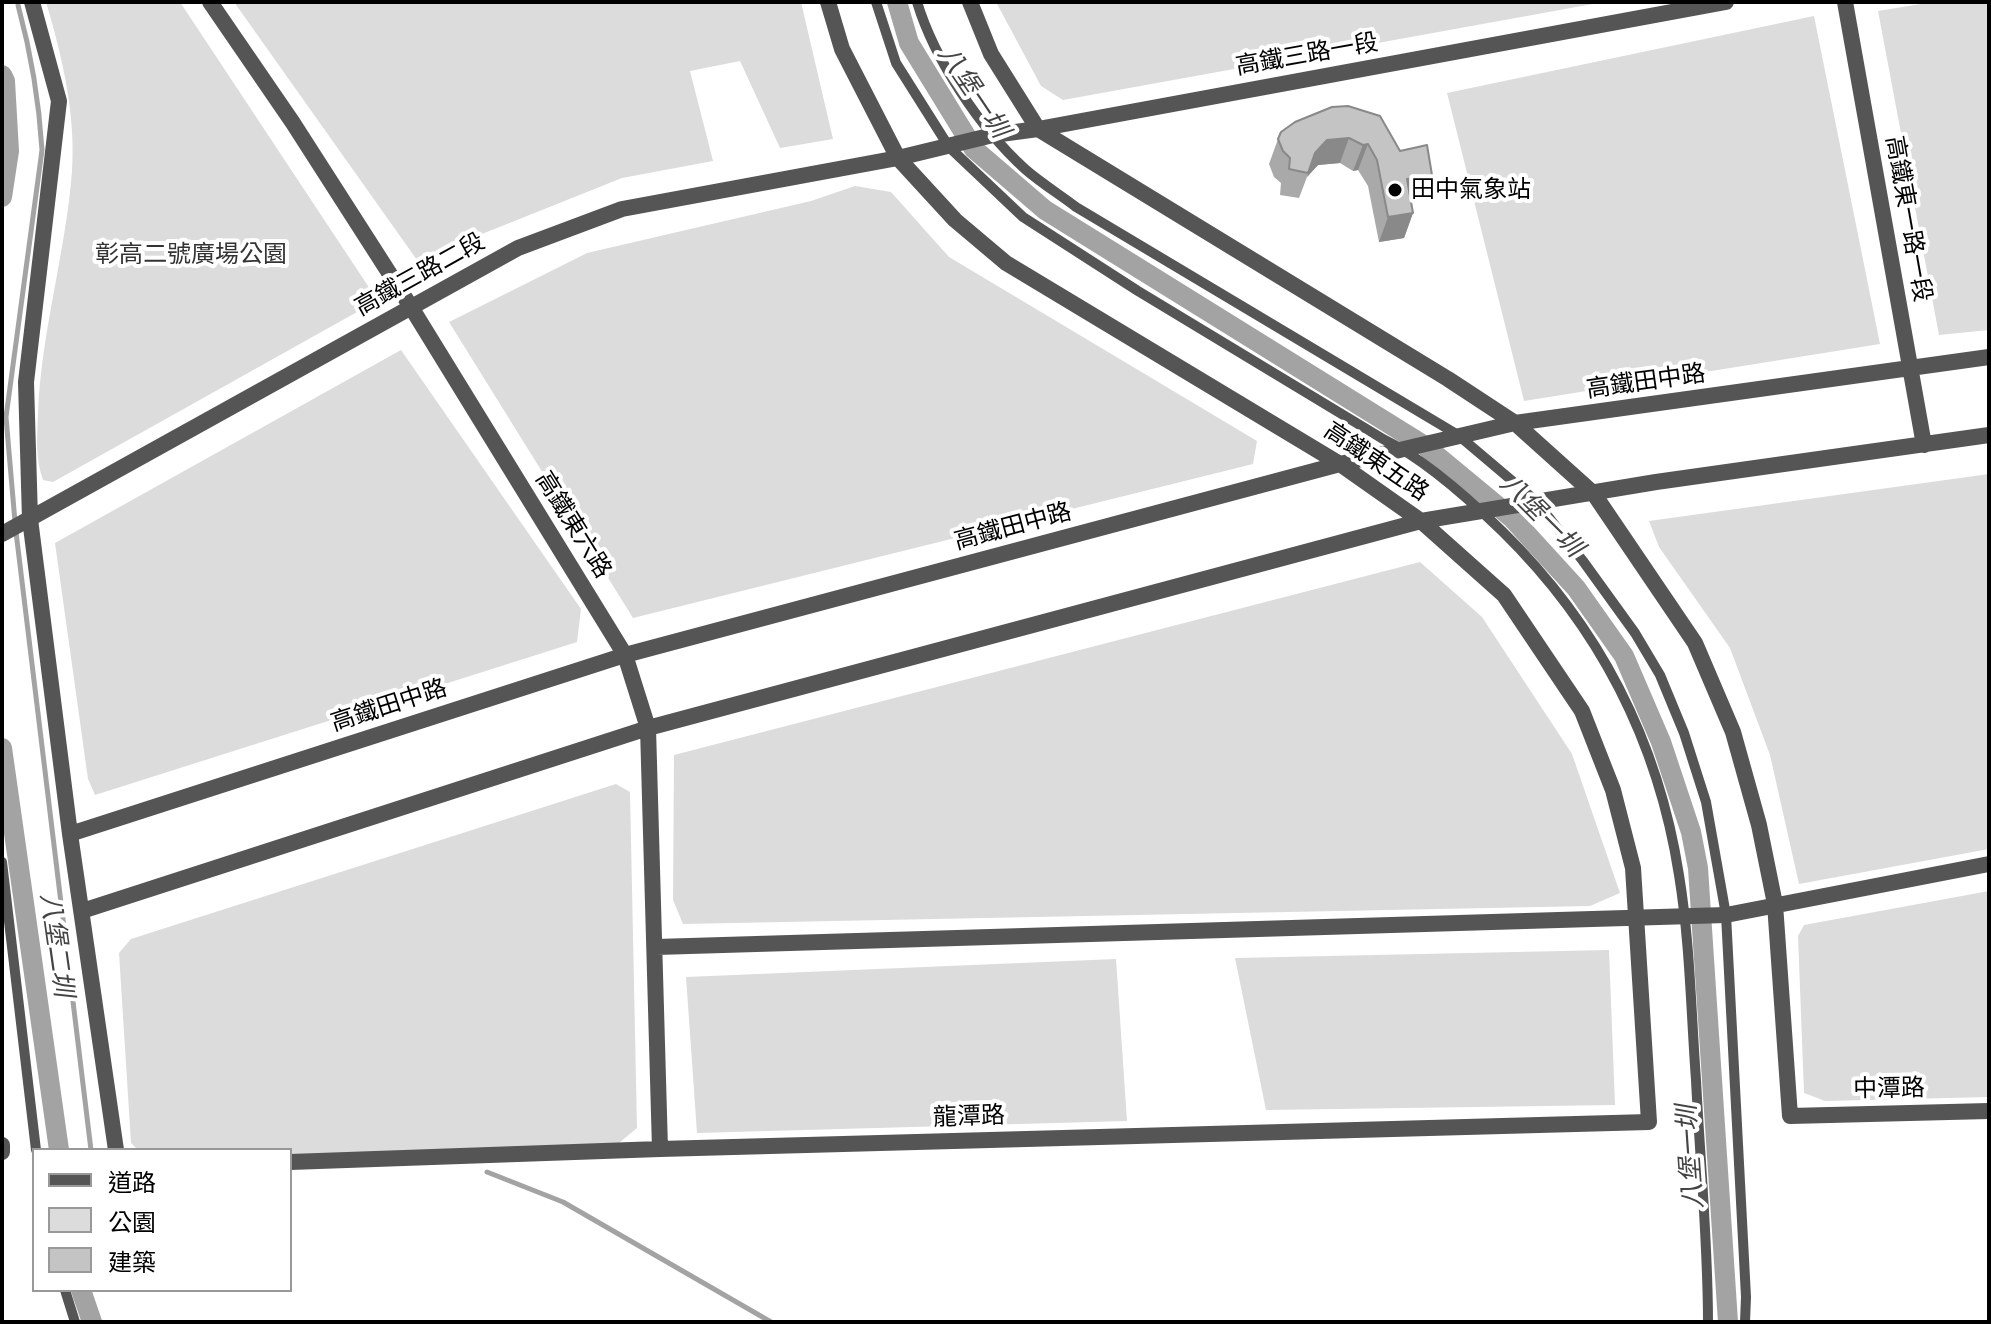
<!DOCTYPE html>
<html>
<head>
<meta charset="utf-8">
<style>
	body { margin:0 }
	#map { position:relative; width:1991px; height:1324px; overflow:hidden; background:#fff; font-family:"IBM Plex Sans","Noto Sans TC",sans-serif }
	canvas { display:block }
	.frame { position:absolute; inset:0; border:4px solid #000; pointer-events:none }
	.legend { position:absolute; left:32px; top:1148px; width:260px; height:144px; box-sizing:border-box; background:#fff; border:2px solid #999; margin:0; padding:10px 14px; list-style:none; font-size:24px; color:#000 }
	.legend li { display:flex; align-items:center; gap:16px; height:40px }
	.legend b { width:40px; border:2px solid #999 }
</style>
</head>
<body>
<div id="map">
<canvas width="1991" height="1324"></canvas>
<div class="frame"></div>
<ul class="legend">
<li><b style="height:10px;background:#555"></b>道路</li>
<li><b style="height:22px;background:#dcdcdc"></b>公園</li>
<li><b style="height:22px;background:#c4c4c4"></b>建築</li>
</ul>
</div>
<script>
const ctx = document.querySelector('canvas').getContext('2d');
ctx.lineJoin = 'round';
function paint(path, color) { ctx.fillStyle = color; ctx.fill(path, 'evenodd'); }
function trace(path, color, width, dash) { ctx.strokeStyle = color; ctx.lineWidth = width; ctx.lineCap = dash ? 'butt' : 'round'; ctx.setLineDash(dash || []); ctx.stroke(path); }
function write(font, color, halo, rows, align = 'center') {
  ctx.font = font + ' "IBM Plex Sans","Noto Sans TC",sans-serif'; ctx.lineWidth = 8; ctx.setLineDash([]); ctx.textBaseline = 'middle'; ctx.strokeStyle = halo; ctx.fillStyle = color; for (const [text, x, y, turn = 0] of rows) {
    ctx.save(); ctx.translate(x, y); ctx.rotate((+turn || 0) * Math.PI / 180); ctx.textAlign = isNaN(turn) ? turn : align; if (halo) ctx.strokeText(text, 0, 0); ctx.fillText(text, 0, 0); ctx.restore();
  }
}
paint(new Path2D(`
	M46 2H180L372 292 366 307 53 482 43 480C35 457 37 437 38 414 41 332 66 252 72 171 76 114 62 56 46 2Z
	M234 2H801L833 139 780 148 740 61 690 71 713 161 622 178 417 260Z
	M996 2H1604L1063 100 1041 86Z
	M1933 2H1989V330L1939 335 1878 11Z
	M1814 16 1880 344 1524 401 1447 93Z
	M855 186 891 192 949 257 1257 441 1253 464 633 618 449 322 587 253 811 201Z
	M401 350 581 609 577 642 95 795 88 779 55 543Z
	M1989 474V849L1799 884 1770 755 1730 648 1659 547 1649 521Z
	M1420 562 1482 617 1572 754 1620 893 1590 906 683 924 673 900 674 755Z
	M616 784 630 792 637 1128 619 1143 290 1156V1150H138L131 1143 119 953 131 939Z
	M1989 891V1097L1825 1101 1804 1093 1798 936 1804 925Z
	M1609 950 1615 1105 1266 1110 1235 958Z
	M1116 959 1127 1121 697 1133 686 977Z`), '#dcdcdc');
trace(new Path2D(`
	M15 522 6 417 42 150C39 100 31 53 18 5
	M16 532 91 1150
	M487 1172 563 1202 771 1322`), '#a3a3a3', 5);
trace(new Path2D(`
	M897 2 909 43 974 149 1045 210 1425 446 1512 518 1576 588 1624 656 1661 742 1691 832 1698 868 1728 1322
	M2 75 5 81 9 151 2 197
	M2 748 59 1150
	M81 1290 92 1322`), '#a3a3a3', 20);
trace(new Path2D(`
	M876 2 896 63 949 147 1023 217 1138 291 1383 439C1425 459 1469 499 1502 531 1600 627 1658 740 1679 875 1690 942 1691 1012 1696 1080 1700 1160 1708 1242 1708 1322
	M917 2C935 61 980 128 1025 169 1041 183 1059 194 1076 207L1458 435 1536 501 1583 561 1635 633 1660 675 1684 733 1706 802 1726 915 1746 1297 1745 1322
	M2 862 36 1150
	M65 1290 75 1322`), '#555', 10);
trace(new Path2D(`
	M32 2 59 101 26 382 30 519 70 834 116 1150
	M210 2 293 123 411 307 625 655 648 728 660 1149
	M970 2 991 54 1038 129 1448 379 1515 423 1594 494 1695 643 1733 732 1759 825 1775 904 1790 1116 1989 1111
	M1845 2 1924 445
	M2 534 518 248 622 209 898 158 993 135 1038 129 1726 2
	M70 834 625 655 1340 464 1515 423 1989 357
	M82 911 648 728 1421 521 1656 482 1989 435
	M656 947 1726 915 1989 864
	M2 1145V1152
	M290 1162 660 1149 1649 1122 1633 868 1613 790 1582 711 1504 595 1421 521 1340 464 1006 263 955 220 898 158 842 49 828 2`), '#555', 16);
paint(new Path2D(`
	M1295 122 1400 151 1432 175 1423 200 1411 202 1413 213 1404 238 1379 242 1368 186 1358 170 1353 171 1340 163 1318 165 1307 177 1299 198 1280 195 1281 183 1274 177 1269 164 1278 139Z`), '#a9a9a9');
paint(new Path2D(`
	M1349 138 1340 163 1318 165 1307 177 1315 153 1327 140Z
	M1368 144 1358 170 1353 171 1363 145Z
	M1432 175 1423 200 1398 205 1407 179Z
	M1413 213 1404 238 1379 242 1388 217Z`), '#898989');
const building = new Path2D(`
	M1348 106 1380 116 1400 151 1427 145 1432 175 1407 179 1413 213 1388 217 1377 160 1368 144 1363 145 1349 138 1327 140 1315 153 1308 173 1289 169 1290 158 1283 151 1278 139 1281 132 1295 122 1332 107Z`);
paint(building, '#c4c4c4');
trace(building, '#898989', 2);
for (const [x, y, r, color] of [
	[1395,190,8,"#000"]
]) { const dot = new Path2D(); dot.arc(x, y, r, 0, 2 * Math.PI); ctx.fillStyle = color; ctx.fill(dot); trace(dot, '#fff', 3); }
write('24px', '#000', '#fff', [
	["高鐵三路一段",1307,55,-10],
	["高鐵東一路一段",1908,219,80],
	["高鐵三路二段",420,275,-29],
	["高鐵田中路",1646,382,-8],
	["高鐵東五路",1376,462,34],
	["高鐵東六路",573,525,58],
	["高鐵田中路",1013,527,-15],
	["高鐵田中路",389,706,-18],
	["中潭路",1889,1089,-1],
	["龍潭路",969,1117,-2]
]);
write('24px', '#000', '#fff', [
	["田中氣象站",1411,190]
], 'left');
write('24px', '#333', '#fff', [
	["彰高二號廣場公園",191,255]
]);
write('italic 26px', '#444', '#fff', [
	["八堡一圳",973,92,56],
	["八堡一圳",1541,516,45],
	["八堡二圳",56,945,82],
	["八堡一圳",1691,1157,-94]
]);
</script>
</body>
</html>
